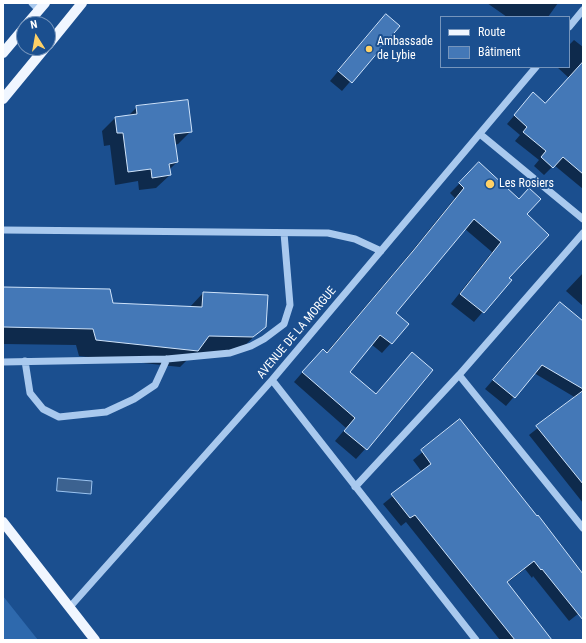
<!DOCTYPE html>
<html>
<head>
<meta charset="utf-8">
<style>
	body { margin:0 }
	#map { position:relative; width:586px; height:643px; overflow:hidden; background:#1b4f8f; font-family:"Roboto Condensed",sans-serif }
	canvas { display:block }
	.frame { position:absolute; inset:0; border:4px solid #fff; pointer-events:none }
	.legend { position:absolute; left:440px; top:16px; width:130px; height:52px; box-sizing:border-box; background:#1b4f8f; border:1px solid #7695bc; margin:0; padding:5px 7px; list-style:none; font-size:12px; color:#fff }
	.legend li { display:flex; align-items:center; gap:8px; height:20px }
	.legend b { width:20px; border:1px solid #7695bc }
	.north { position:absolute; left:16px; top:16px; width:40px; height:40px; box-sizing:border-box; background:#1b4f8f; border:1px solid #7695bc; border-radius:50%; rotate:349deg; font-size:11px; font-weight:700; line-height:16px; text-align:center; color:#fff }
	.north::after { content:''; display:block; margin:auto; width:14px; height:18px; background:#ffd166; clip-path:polygon(50% 0,100% 100%,50% 72%,0 100%) }
</style>
</head>
<body>
<div id="map">
<canvas width="586" height="643"></canvas>
<div class="frame"></div>
<ul class="legend">
<li><b style="height:5px;background:#f0f6ff"></b>Route</li>
<li><b style="height:11px;background:#4478b7"></b>Bâtiment</li>
</ul>
<div class="north">N</div>
</div>
<script>
const ctx = document.querySelector('canvas').getContext('2d');
ctx.lineJoin = 'round';
function paint(path, color) { ctx.fillStyle = color; ctx.fill(path, 'evenodd'); }
function trace(path, color, width, dash) { ctx.strokeStyle = color; ctx.lineWidth = width; ctx.lineCap = dash ? 'butt' : 'round'; ctx.setLineDash(dash || []); ctx.stroke(path); }
function write(font, color, halo, rows, align = 'center') {
  ctx.font = font + ' "Roboto Condensed",sans-serif'; ctx.lineWidth = 4; ctx.setLineDash([]); ctx.textBaseline = 'middle'; ctx.strokeStyle = halo; ctx.fillStyle = color; for (const [text, x, y, turn = 0] of rows) {
    ctx.save(); ctx.translate(x, y); ctx.rotate((+turn || 0) * Math.PI / 180); ctx.textAlign = isNaN(turn) ? turn : align; if (halo) ctx.strokeText(text, 0, 0); ctx.fillText(text, 0, 0); ctx.restore();
  }
}
paint(new Path2D(`
	M3 596 38 640H3Z`), '#2e69ad');
const water = new Path2D(`
	M58 478 92 481 91 494 57 491Z`);
paint(water, '#3c6290');
trace(water, '#9cc4f0', 1);
paint(new Path2D(`
	M487 3H558L548 17H507Z
	M377 25 398 26 342 91 330 81Z
	M574 40 583 47V189L554 165 544 175 534 166 539 160 515 141 520 135 507 124 533 94 545 104 569 78 557 67H569V45Z
	M137 107 191 131 178 144 174 145 177 162 169 170 170 175 156 188 139 190 138 181 115 185 110 145 104 146 102 131 115 118 128 116Z
	M479 164 525 215 508 278 510 280 474 322 451 304 492 252 465 229 395 313 408 324 382 353 371 344 348 372 375 395 412 353 395 416 356 459 335 441 346 428 294 382 313 360 326 353 403 262 455 198 450 193Z
	M583 273V306L566 291Z
	M3 288 112 304 189 308 203 293 265 326 236 354 194 353 180 367 79 356 76 345 3 344Z
	M552 312 583 323V503L529 435 576 398 534 373 506 406 485 389Z
	M460 421 583 575V610L569 621 533 576 532 578 525 569 507 583 551 640H500L406 522 401 526 383 504 422 472 413 460Z`), '#0007');
const building = new Path2D(`
	M386 14 400 26 352 83 338 71Z
	M583 62V174L563 157 553 168 541 157 546 151 523 132 527 127 514 115 533 92 545 103Z
	M188 100 192 132 174 134 178 162 169 164 171 175 152 178 151 169 128 172 123 133H117L115 117 137 114 136 106Z
	M479 162 519 199 529 188 541 199 527 214 549 235 509 278 512 280 484 313 460 294 501 242 474 219 396 313 409 324 392 344 380 335 350 372 376 394 412 352 433 370 367 450 344 431 355 418 302 372 323 349 327 353 413 251 464 188 459 183Z
	M3 287 110 289 113 303 202 307 203 292 268 295 266 327 253 337 209 336 198 351 96 340 93 329 3 327Z
	M560 302 583 321V389L542 365 515 398 493 380Z
	M583 391V484L536 426Z
	M460 419 537 516 538 515 583 574V620L542 569 541 570 534 561 507 582 552 640H515L415 515 410 518 391 494 431 464 421 450Z`);
paint(building, '#4478b7');
trace(building, '#cfe3fa', 1);
trace(new Path2D(`
	M32 3 39 10
	M569 27 583 10
	M480 134 583 219
	M3 230 328 233 355 239 381 251
	M25 361 30 393 43 409 59 417 106 412 134 399 155 385 167 359
	M3 362 167 359 230 353 251 346 264 339 284 324 290 305 284 233
	M459 375 583 528
	M272 380 476 640
	M355 487 459 375 583 233
	M69 608 272 380 536 67`), '#a9c9ee', 7);
trace(new Path2D(`
	M27 24 45 3
	M48 45 82 3
	M3 53 24 28
	M3 99 45 48
	M3 522 95 640`), '#f0f6ff', 10);
for (const [x, y, r, color] of [
	[369,49,4,"#ffd166"],
	[490,184,5,"#ffd166"]
]) { const dot = new Path2D(); dot.arc(x, y, r, 0, 2 * Math.PI); ctx.fillStyle = color; ctx.fill(dot); trace(dot, '#1b4f8f', 1.5); }
write('12px', '#fff', '#1b4f8f', [
	["Ambassade",377,42],
	["de Lybie",377,56],
	["Les Rosiers",499,184]
], 'left');
write('12px', '#fff', '#1b4f8f', [
	["AVENUE DE LA MORGUE",297,333,-50]
]);
</script>
</body>
</html>
